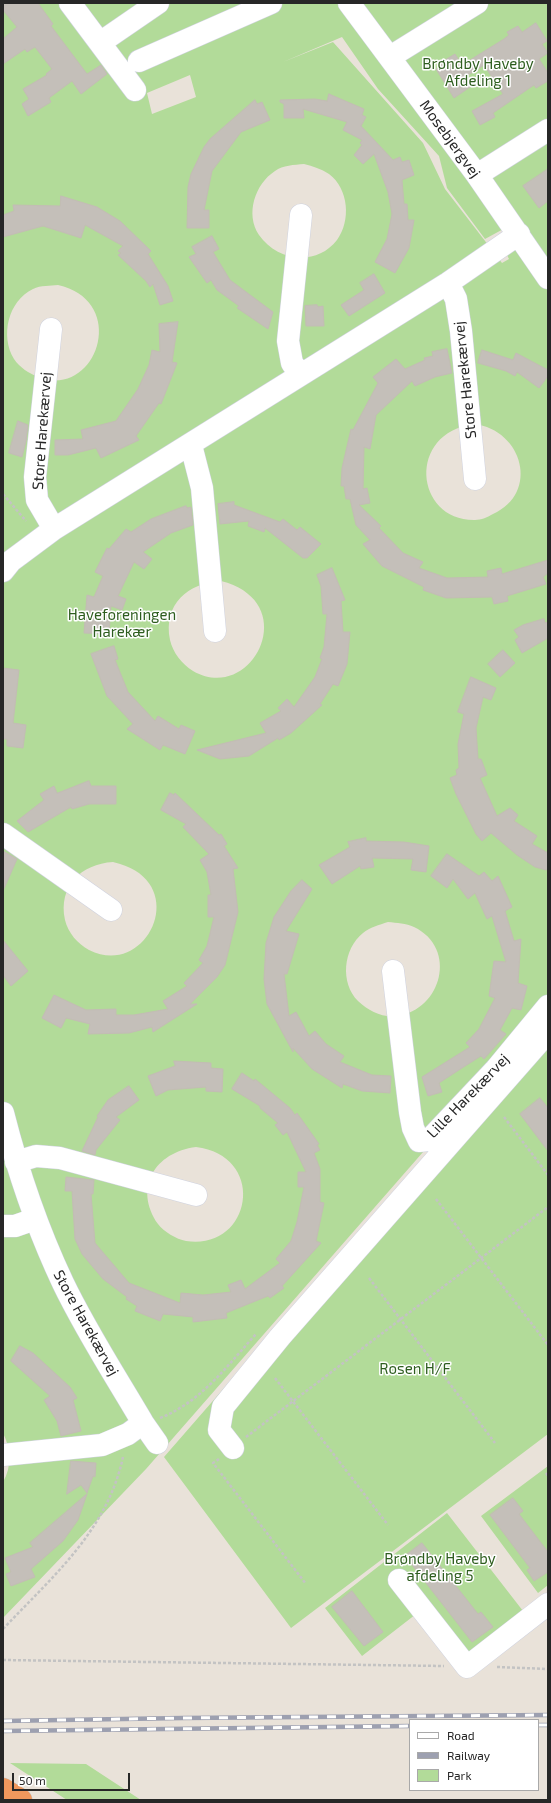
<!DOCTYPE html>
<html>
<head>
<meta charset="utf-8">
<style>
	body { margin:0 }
	#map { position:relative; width:551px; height:1803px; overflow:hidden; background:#e9e2d9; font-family:"Exo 2",sans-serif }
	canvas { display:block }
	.frame { position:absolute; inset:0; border:4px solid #272727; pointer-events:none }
	.legend { position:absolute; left:409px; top:1719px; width:130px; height:72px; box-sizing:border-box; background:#fff; border:1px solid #a9a9a9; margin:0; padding:5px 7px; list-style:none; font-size:12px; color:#272727 }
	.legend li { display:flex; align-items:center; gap:8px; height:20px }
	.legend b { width:20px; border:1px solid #a9a9a9 }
	.scale { position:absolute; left:12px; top:1773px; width:118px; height:18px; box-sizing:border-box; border:2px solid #272727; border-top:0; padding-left:5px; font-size:12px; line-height:14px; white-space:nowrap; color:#272727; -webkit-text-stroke:3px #fff; paint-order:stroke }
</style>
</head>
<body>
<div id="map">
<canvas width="551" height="1803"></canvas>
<div class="frame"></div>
<ul class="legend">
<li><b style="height:5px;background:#fff"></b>Road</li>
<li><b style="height:5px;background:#9da0b0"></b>Railway</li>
<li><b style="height:11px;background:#b2db99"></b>Park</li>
</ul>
<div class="scale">50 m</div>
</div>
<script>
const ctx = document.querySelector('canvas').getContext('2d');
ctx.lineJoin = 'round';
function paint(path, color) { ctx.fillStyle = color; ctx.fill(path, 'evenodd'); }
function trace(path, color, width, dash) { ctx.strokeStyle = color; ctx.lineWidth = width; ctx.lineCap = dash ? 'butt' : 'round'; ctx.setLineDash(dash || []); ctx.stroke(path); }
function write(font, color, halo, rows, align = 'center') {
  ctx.font = font + ' "Exo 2",sans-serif'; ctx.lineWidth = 3; ctx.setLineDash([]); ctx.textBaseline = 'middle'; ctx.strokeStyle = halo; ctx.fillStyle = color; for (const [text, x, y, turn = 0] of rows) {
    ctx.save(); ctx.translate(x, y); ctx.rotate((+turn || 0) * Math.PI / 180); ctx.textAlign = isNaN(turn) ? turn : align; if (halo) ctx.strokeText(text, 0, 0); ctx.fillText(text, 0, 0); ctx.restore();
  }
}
paint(new Path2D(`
	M3 3H548V1009L146 1469 3 1618V1482C12 1467 11 1449 3 1433ZM342 37 378 89 439 156 447 188 485 239 507 227 504 249 509 259 502 263 445 189 423 143 333 42 283 62ZM190 75 196 97 152 114 147 93ZM304 164C313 166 321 169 329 174 349 189 351 221 337 240 316 267 277 261 259 235 245 214 255 184 275 171 283 165 294 165 304 164ZM58 285C130 301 97 400 38 377 29 373 20 368 14 359 0 336 8 301 33 289 41 285 50 286 58 285ZM474 424C523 430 540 493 493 514 488 517 481 520 475 520 415 521 406 433 474 424ZM221 581C304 602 252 705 193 671 182 664 173 653 170 640 163 604 188 583 221 581ZM113 862C194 880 148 980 89 950 78 944 68 933 65 920 58 886 81 864 113 862ZM388 922C397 923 406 923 414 927 458 948 442 1010 397 1016 382 1018 369 1011 358 1001 340 983 343 949 363 933 370 927 379 925 388 922ZM196 1147C268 1156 252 1251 186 1241 176 1239 164 1232 158 1224 133 1188 155 1152 196 1147Z
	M548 1016V1434L291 1628 164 1457Z
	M548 1466V1585L538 1593 481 1516Z
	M447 1513 523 1611 468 1654 429 1604 362 1656 325 1608Z
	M10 1763 86 1764 141 1800H67Z`), '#b2db99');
const building = new Path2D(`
	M3 3H38L53 24 51 26 87 74 101 65 107 74 81 94 72 81 49 98 51 102 28 116 22 104 29 99 23 89 47 75 46 74 52 69 35 47 27 52 25 49 3 64V39L17 27 3 10Z
	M536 23 547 41 542 44 548 53 539 59 548 73V81L536 88 534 85 493 113 495 117 480 125 472 111 503 94 484 65 465 77 470 87 454 98 436 69 442 66 440 63 455 54 462 65 504 39 509 35 507 32 518 26 522 32Z
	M329 94 364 109 362 115 366 117 361 126 393 160 400 157 402 162 409 160 414 175 402 180 404 204H407L408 220H414L409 248 395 273 375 262 387 239 392 214 388 192 374 154 363 164 354 155 362 145 360 143 362 140 343 130 347 122 303 109 304 118H284V104L280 102V100L315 99 327 101Z
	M255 100 257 104 262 102 270 120 241 132 212 171 204 210H209V228H187L188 187 191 174 204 147 210 139Z
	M548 169V201L539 208 523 186Z
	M61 196 97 207 120 221 151 251 148 254 168 286 173 301 160 305 153 284 150 287 146 281 118 255 121 253 118 251 123 246 85 225 81 238 43 226 3 237V215L14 211 13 205 60 206Z
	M212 236 219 249 213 252 230 280 273 312 268 329 237 308 239 306 217 290 211 280 207 283 189 257 196 254 192 247Z
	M374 274 385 293 349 316 341 305 364 290 360 283Z
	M317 305 318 307 323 306 324 326H306L305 306Z
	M178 322 172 362 177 363 161 404 159 403 136 436 139 440 101 458 96 448 68 455H55V440L83 439 81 430 116 421 138 389 149 365 152 350 160 352 159 324Z
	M447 349 452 373 435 377 415 386 412 381 376 415 370 449 364 447 363 489 367 488 370 503 359 505 381 526 379 528 403 553 423 562 419 568 447 578 488 577 487 571 501 568 502 574 548 560V573L543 577 546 584 507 596 508 601 494 604 492 597 446 598 423 590 424 587 382 566 363 544 370 540 356 525 350 499H346L344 486H341L342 468 351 429 353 430 378 383 373 377 396 359 405 369 425 360 424 358 433 356 432 352Z
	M482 350 513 360 516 353 548 370V376L539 388 517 372 515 376 506 371 478 363Z
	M18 421 28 425 26 441 22 457 9 453Z
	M234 502V505L280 522 283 519 297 530 300 527 321 544 307 558H303L265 528 264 532 248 526 249 521 220 524 218 504Z
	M186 506 187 508 191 507 193 525 171 533 143 552 152 559 144 569 134 562 118 596 126 599 122 610 111 606 109 634 84 633 87 595 94 597 103 576 95 572 107 548 109 549 126 529 131 532 151 519Z
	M332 568 345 600 341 601 343 632H350L347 664 338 686 333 684 320 704 322 705 291 733 279 740 278 738 249 756 220 759 197 750 266 733 260 723 281 711 278 708 287 699 294 707 315 677 322 659 320 658 324 647 327 614H323L321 586 317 575Z
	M544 619 545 623 548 622V638L522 653 515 640 519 637 514 630 523 625Z
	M114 646 118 659 115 660 128 692 155 721 158 716 179 729 181 725 195 731 185 754 163 745 160 750 127 729 133 724 107 696 91 654Z
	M503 650 515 663 500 677 488 664Z
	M3 668 19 670 13 723 26 725 23 748 7 746V739H3Z
	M471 677 496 688 491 700 483 697 476 728 478 759H481L487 775 480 778 497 816 510 808 518 815 514 821 537 836 532 844 548 853V869L546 870 535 867 517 855 491 833 482 841 476 834 456 794 450 778 457 775 456 770 459 768 458 744 464 714 458 712Z
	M89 781 91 786H116V804H89L72 809 71 807 28 832 17 821 44 800 40 794 54 786 57 793Z
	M170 793 174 795 175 793 219 835 221 834 227 844 224 846 238 868 233 869 238 912 225 965 217 977 190 1004H197L153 1032 152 1027 129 1033 88 1034 90 1024 66 1018 61 1028 42 1018 54 995 86 1010 116 1009V1015H134L168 1009 163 1001 187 986 184 983 203 963 199 960 207 946 214 917H208V895H211L207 872 200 860 209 854 183 827 186 824 161 810Z
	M366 838V841L404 842 429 846 426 872 411 870 413 859 372 858 374 867 361 869 360 866 332 884 319 865 350 847 348 842Z
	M3 851 17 859 3 891Z
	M447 854 479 876 484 872 492 881 498 876 512 907 505 911 514 941 521 939 518 983 527 986 521 1010 512 1008 500 1030 506 1034 484 1059 481 1056 462 1068 439 1083 442 1092 428 1096 422 1077 470 1047 466 1043 479 1029 495 998 489 996 494 961 506 962 492 916 487 919 475 893 468 899 453 879 447 888 431 876Z
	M302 880 312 889 286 931 299 934 287 974H284L289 1016 296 1012 309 1036 315 1031 326 1044 344 1056 340 1062 372 1075 391 1076 390 1093 362 1091 343 1084 342 1088 312 1069 293 1048V1052L267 1004 264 979 266 943 274 917 291 891Z
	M3 940 28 971 11 986 3 975Z
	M174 1061 211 1063V1068L223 1069 222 1092 206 1091V1087L168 1090 156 1096 148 1076 175 1066Z
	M242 1073 254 1081 255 1079 290 1108 295 1115 297 1113 319 1144 317 1145 320 1150 314 1153 320 1169V1202L324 1203 316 1241 321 1243 282 1286 284 1288 270 1298 268 1296 226 1313 227 1318 193 1322V1317L163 1314 160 1321 135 1311 137 1306 126 1299 127 1297 103 1279 82 1254 75 1239 72 1191H65L66 1177 94 1180 93 1194H91L95 1243 129 1283 180 1303 181 1293 203 1295 231 1292 228 1285 241 1280 245 1289 280 1263 276 1259 291 1241 297 1222 304 1187H298V1172H306L287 1132 283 1135 275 1125 278 1123 260 1108V1106L232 1089Z
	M129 1086 139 1100 116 1117 120 1120 96 1150 95 1155 82 1151 98 1117 97 1116 108 1100Z
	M540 1098 548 1108V1151L520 1114Z
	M20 1346 33 1353 70 1387 77 1398 73 1400 81 1431 61 1436 57 1421 44 1400 50 1396 11 1361Z
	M71 1461 96 1463 95 1477 93 1476 87 1493 81 1485 67 1494Z
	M87 1494 78 1520 63 1541 31 1569 35 1577 11 1586 6 1574 11 1572 5 1558 33 1547 30 1543Z
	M513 1498 523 1511 519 1514 548 1552V1572L534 1581 527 1570 530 1568 490 1515Z
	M422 1543 478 1614 481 1612 493 1627 472 1642 405 1556Z
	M352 1591 383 1632 364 1646 332 1607Z`);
paint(building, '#c4bfb9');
trace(building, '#c3bdb4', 1);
const minor = new Path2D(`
	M70 3 135 90
	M349 3 477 175 548 278
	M107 38 158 3
	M390 57 477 3
	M139 61 271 3
	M477 175 548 130
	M448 283 456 299 461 331 475 479
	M51 329 35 477 37 500 54 529
	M300 374 292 363 288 341 301 215
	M189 445 192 449 202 488 215 631
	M3 571 11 561 54 529 448 283 519 234
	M3 834 111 910
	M393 971 410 1112 413 1128 419 1141 429 1140 496 1069 548 1006
	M3 1113C18 1172 37 1228 63 1283 86 1331 116 1377 143 1423L157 1443
	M16 1162 36 1156 60 1158 196 1195
	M3 1226H15L35 1219
	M233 1448 219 1430 223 1407 280 1337 548 1032
	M3 1455 102 1445 128 1434 143 1423
	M399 1580 467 1667 548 1604`);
const highway = new Path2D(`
	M3 1789 21 1800`);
trace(minor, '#cfd2df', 23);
trace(highway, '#c3c3c3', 23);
trace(new Path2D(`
	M3 494 26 521
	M504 1117 548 1175
	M436 1199 548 1345
	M369 1278 495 1443
	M275 1378 388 1525
	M160 1418C201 1402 228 1365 256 1334
	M246 1437 548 1207
	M219 1459 213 1463 306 1584
	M546 1473 548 1476
	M3 1629C53 1576 107 1531 123 1457
	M3 1660 444 1666
	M497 1667 548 1669`), '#c3c3c3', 2.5, [3, 2]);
trace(minor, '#fff', 22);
trace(highway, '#f0985d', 22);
const rail = new Path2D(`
	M3 1721 183 1718 548 1715
	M538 1725H548
	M3 1731 410 1726`);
trace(rail, '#9da0b0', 4.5);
trace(rail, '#fff', 3, [9]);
write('15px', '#2d5d1e', '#fff', [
	["Brøndby Haveby",478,64],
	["Afdeling 1",478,81],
	["Haveforeningen",122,615],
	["Harekær",122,632],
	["Rosen H/F",415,1369],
	["Brøndby Haveby",440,1559],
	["afdeling 5",440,1576]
]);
write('15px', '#272727', '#fff', [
	["Mosebjergvej",450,139,54],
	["Store Harekærvej",465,380,-96],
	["Store Harekærvej",42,431,-86],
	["Lille Harekærvej",468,1096,-46],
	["Store Harekærvej",86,1323,61]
]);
</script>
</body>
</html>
